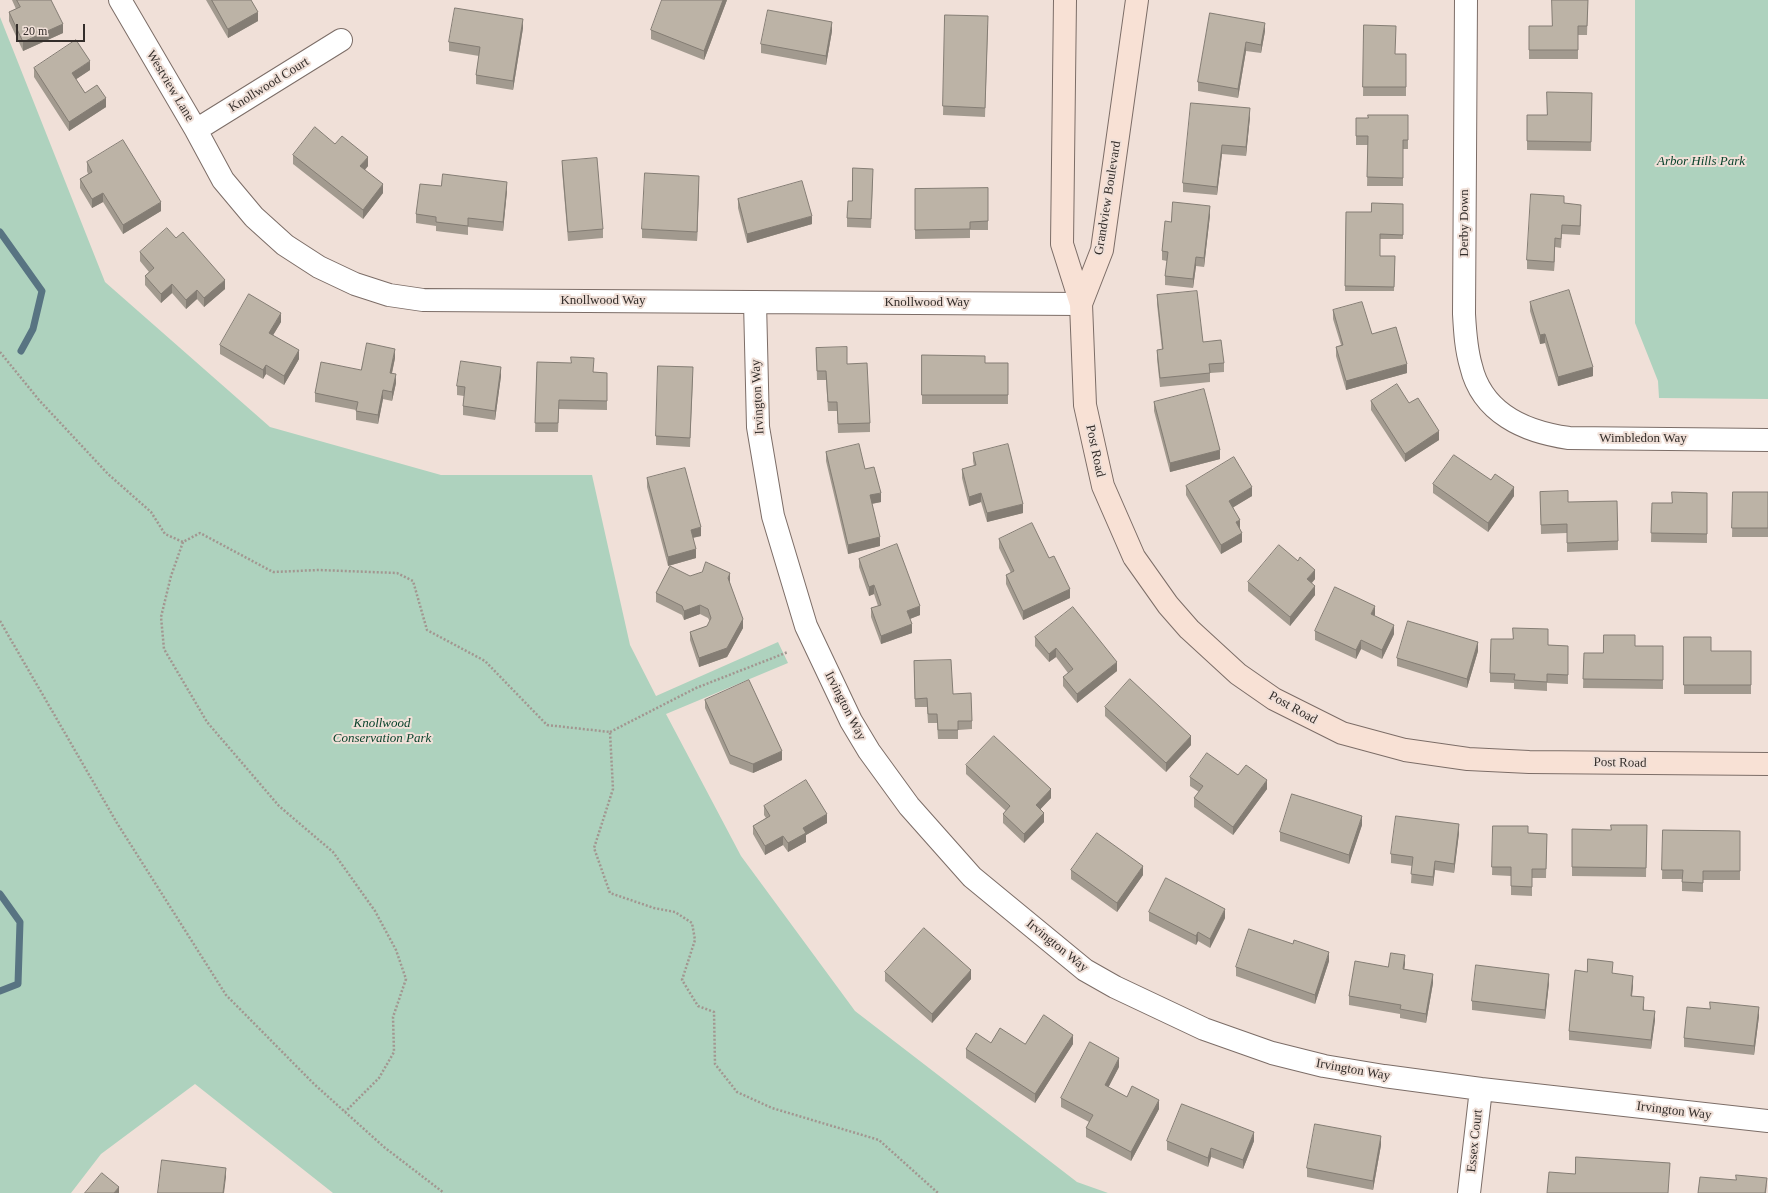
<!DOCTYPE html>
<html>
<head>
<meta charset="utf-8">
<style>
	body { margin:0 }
	#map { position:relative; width:1768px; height:1193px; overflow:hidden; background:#f0e0d8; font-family:Georgia,serif }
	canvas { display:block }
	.scale { position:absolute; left:16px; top:24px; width:69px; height:18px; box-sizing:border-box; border:2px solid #342e2b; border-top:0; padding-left:5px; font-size:12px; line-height:14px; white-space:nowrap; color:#342e2b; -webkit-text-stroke:3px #f0e0d8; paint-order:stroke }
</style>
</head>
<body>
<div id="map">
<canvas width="1768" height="1193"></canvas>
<div class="scale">20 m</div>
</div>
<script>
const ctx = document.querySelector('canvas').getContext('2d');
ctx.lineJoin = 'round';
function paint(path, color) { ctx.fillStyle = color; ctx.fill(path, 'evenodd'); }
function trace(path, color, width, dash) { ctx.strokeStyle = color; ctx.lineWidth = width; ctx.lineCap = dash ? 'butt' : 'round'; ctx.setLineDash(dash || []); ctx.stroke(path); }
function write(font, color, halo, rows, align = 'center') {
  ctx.font = font + ' Georgia,serif'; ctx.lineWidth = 4; ctx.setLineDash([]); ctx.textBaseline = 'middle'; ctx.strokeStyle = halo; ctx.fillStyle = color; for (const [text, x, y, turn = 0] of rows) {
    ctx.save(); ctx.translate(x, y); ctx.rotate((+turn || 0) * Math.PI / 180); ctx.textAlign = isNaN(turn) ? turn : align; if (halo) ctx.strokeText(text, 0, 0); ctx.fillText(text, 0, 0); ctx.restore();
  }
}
paint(new Path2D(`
	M1635 0H1768V399L1659 398 1658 381 1635 323Z
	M0 17 105 282 270 427 441 475H592L630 645 656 696 778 642 788 663 666 714 741 856 855 1011 1077 1182 1108 1193H333L195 1084 101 1154 71 1193H0Z`), '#aed2be');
trace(new Path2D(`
	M0 232 42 291 33 329 21 351
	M0 894 20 922 18 984 0 991`), '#587482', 7);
const street = new Path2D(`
	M120 0 196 130 223 180 254 217 285 245 319 267 355 284 389 295 423 300 1081 304
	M1466 0 1464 314C1465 332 1466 349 1471 366 1482 413 1525 432 1569 438L1768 440
	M196 130 341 40
	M755 302 758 427 773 516 806 626 851 721 869 751 909 806 972 877 1085 970 1115 987 1204 1029 1272 1053 1324 1066 1384 1076 1481 1089 1768 1121
	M1469 1193 1481 1089`);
const secondary = new Path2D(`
	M1065 0 1062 244 1081 304 1085 405 1103 486 1134 557 1168 605 1189 629 1238 674 1274 699 1342 733 1405 750 1468 759 1529 762 1768 764
	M1081 304 1102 250 1137 0`);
trace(street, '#7c6d67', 24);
trace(secondary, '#7c6d67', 24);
trace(new Path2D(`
	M0 352 39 400 108 474 151 512 165 534 183 542 200 533 273 572 319 570 397 573 413 581 427 630 485 661 547 725 610 732 613 789 594 848 610 893 654 908 675 912 692 923 695 940 682 980 698 1006 714 1012 715 1064 737 1092 772 1108 879 1140 938 1193
	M183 542 171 576 161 617 164 649 207 722 279 806 333 852 375 911 396 950 406 979 393 1017 394 1052 379 1078 345 1112
	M0 621 117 823 226 995 314 1084 384 1147 444 1193
	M610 732 696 688 788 652`), '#a29690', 2.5, [2, 2]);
trace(street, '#fff', 22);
trace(secondary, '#f8e1d5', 22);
paint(new Path2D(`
	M12 0H51L63 33 23 51 9 21V12L16 9Z
	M206 0H251L258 21 228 38Z
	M727 0 704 60 651 39V30Z
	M1588 0 1587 35H1578V59H1529V26H1552Z
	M1210 13 1265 31 1261 53 1246 51 1238 98 1198 91V82Z
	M945 15 988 25 985 117 943 115Z
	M1364 25 1395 54H1406V96H1363Z
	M523 28 513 90 476 84V75L479 56 449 51V42Z
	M832 31 826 65 761 53V44Z
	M34 68 90 70 76 79 85 93 106 107 69 131 34 77Z
	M1592 93 1591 151 1527 150V115H1547Z
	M1408 115V149H1403V186H1367L1368 145H1356V118H1368Z
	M1250 117 1246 156 1222 154 1217 195 1183 192V183Z
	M335 144 368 166 365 170 383 193 363 219 293 164V155Z
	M562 161 603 229V238L568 241 562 170Z
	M87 162 161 211 123 234 103 202 92 208 80 188V179L88 174 87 171Z
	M873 178 871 228 847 227V218L852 201Z
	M699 185 697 241 642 238V229Z
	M441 186 507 191 503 231 468 227V235L436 231V226L416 223V214Z
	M988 188V230H970V238L915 239V189Z
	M738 199 812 224 747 243 738 208Z
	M1564 203 1581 214 1580 235 1562 234 1561 248 1555 247 1554 271 1527 269V260Z
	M1403 204V239H1380V256H1395L1394 291H1345L1346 212H1371Z
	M1210 215 1204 267 1196 266 1193 288 1165 285V276L1167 261 1162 260V251L1171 222Z
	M176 238 225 289 204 307 197 299 186 309 172 293 161 303 145 285V276L149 272 140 261V252Z
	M1157 295 1224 363V372L1210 373V382L1160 387 1157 359V350H1162L1157 304Z
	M1530 302 1593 376 1558 386 1545 343 1540 344 1530 311Z
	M1333 310 1407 373 1346 390 1336 356V347L1341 345 1333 319Z
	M281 322 273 335 299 359 284 385 266 374 263 379 220 354V345Z
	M816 348 847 364 870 423V432L838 433 837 411H828L826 380H817Z
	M922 355 985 363H1008V404H922Z
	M395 358 392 373 396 383 392 401 383 399 378 424 356 420V410L315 402V393L361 370Z
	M537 362 594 372 607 373V410L559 409 558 432H535Z
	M501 376 495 420 463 415V406L464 396 457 395V386Z
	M693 376 690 447 656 445V436Z
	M1371 401 1409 403 1439 440 1405 462 1371 410Z
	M1154 402 1220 459 1170 472 1154 411Z
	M826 452 865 469 881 502 872 504 880 546 848 554 826 461Z
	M973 453 1023 513 987 522 981 502 969 506 962 478V469L974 466 973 461Z
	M647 478 701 536 693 538 696 558 668 566 647 487Z
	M1491 480 1514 496 1488 532 1433 493V484Z
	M1186 486 1252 496 1233 507 1240 529 1242 542 1221 554 1186 495Z
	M1540 492 1568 502 1618 541V550L1567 552V533L1541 534Z
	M1733 492H1768V537H1732Z
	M1707 493V543L1651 542 1652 503H1672Z
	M999 539 1049 558 1070 598 1023 620 1006 584V575L1011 573 999 548Z
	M859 559 920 615 910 619 912 633 881 644 871 617V608L878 606 874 594 869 596 859 567Z
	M690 576 730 582V583L743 628 727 657 699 667 690 640V632L707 626 710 622 708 618 700 614 684 620 682 615 656 602V593Z
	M1315 579 1312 583 1315 595 1290 626 1248 591V582Z
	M1375 616 1394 634 1382 659 1361 649 1356 659 1315 640V631Z
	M1035 637 1117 671 1077 703 1063 686V677L1068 673 1056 657 1049 662 1035 646Z
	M1684 637 1711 651H1751V694H1684Z
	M1548 645 1568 646V684L1547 683V691L1514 689V683L1490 682V673Z
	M1635 646H1663V689L1583 688 1584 653H1603Z
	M1478 651 1467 688 1397 666V658Z
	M914 670 953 694 972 721V729L958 730V739H938L937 723H928L927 707H915Z
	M705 700 782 760 753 773 730 764 705 708Z
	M1105 707 1191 745 1166 772 1105 716Z
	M966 765 1051 798 1040 809 1044 822 1024 843 1003 823V814L1006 811 966 774Z
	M1190 777 1267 789 1233 835 1194 807V798L1199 792 1190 786Z
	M764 806 827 823 806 835V842L788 852 783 845 765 855 753 834V826L766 818 764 815Z
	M1362 825 1349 864 1280 841V832Z
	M1647 825 1646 877 1572 876V829L1611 830Z
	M1493 826 1528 833 1547 834 1546 878H1532V896L1511 895V876L1492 875Z
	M1663 830 1740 831V880H1703V892L1682 891V879H1662Z
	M1459 833 1454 873 1435 870 1433 886 1411 883 1412 866 1391 863V854Z
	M1071 870 1143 875 1117 912 1071 879Z
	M1149 912 1225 918 1210 948 1198 941 1196 945 1149 921Z
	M1329 961 1315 1004 1236 976V967Z
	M1405 964 1404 969 1433 983 1426 1023 1400 1018V1014L1349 1005V996L1388 967Z
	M885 972 971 979 932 1023 885 981Z
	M1587 972 1613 973 1633 985 1632 996 1644 1006V1010L1655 1020 1651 1049 1569 1040V1031Z
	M1549 983 1545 1019 1472 1010V1001Z
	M1759 1016 1754 1055 1684 1047V1038Z
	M991 1043 1025 1044H1073L1035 1103 966 1058V1049Z
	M1119 1067 1108 1087 1127 1097 1159 1109 1131 1161 1086 1137V1128L1089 1122 1061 1107V1098Z
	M1167 1141H1254L1243 1169 1211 1157 1208 1167 1167 1150Z
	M1381 1145 1373 1190 1307 1177V1168Z`), '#a29a8f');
paint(new Path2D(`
	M723 0H727L704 60V51Z
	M258 12V21L228 38V29Z
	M523 19V28L513 90V81Z
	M832 22V31L826 65V56Z
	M1265 23V31L1261 53V45Z
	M63 24V33L23 51V42Z
	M1246 42V51L1238 98V89Z
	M90 61V70L72 82V73Z
	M106 98V107L69 131V122Z
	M1250 108V117L1246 156V147Z
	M1222 145V154L1217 195V187Z
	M368 157V166L360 175V166Z
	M699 176V185L697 241V232Z
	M507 182V191L503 231V222Z
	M383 184V193L363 219V210Z
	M103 193V202L92 208V199Z
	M161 202V211L123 234V225Z
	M1581 205V214L1580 235V226Z
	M1210 206V215L1204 267V258Z
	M812 216V224L747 243V234Z
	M1555 238V247L1554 271V262Z
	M1196 257V266L1193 288V279Z
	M225 280V289L204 307V298Z
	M172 284V293L161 303V294Z
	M197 290V299L186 309V300Z
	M281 313V322L269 342V333Z
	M1545 334V343L1540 344V335Z
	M395 349V358L390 382V373Z
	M299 350V359L284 385V376Z
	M1407 364V373L1346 390V381Z
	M266 365V374L263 379V370Z
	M501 367V376L495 420V411Z
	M1593 367V376L1558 386V377Z
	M396 374V383L392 401V392Z
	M383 390V399L378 424V415Z
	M1439 431V440L1405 462V454Z
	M1220 450V459L1170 472V463Z
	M1252 487V496L1229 510V501Z
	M1514 487V496L1488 532V523Z
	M881 493V502L870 504V495Z
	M981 493V502L969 506V497Z
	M1023 504V513L987 522V513Z
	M1240 520V529L1236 531V522Z
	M701 527V536L691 538V530Z
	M1242 533V542L1221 554V545Z
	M880 537V546L848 554V545Z
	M696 549V558L668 566V557Z
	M1315 570V579L1307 588V579Z
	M730 573V582L728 587V578Z
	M874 585V594L869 596V587Z
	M1315 586V595L1290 626V617Z
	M1070 589V598L1023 620V611Z
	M700 605V614L684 620V611Z
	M920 606V615L907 620V611Z
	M1375 606V615L1371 623V614Z
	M743 619V628L727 657 699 667V658Z
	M912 624V633L881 644V636Z
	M1394 625V634L1382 659V650Z
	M1361 640V649L1356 659V650Z
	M1478 642V651L1467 688V679Z
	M1056 648V657L1049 662V654Z
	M1117 662V671L1077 703V694Z
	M1191 736V745L1166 772V763Z
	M782 751V760L753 773V764Z
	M1267 780V789L1233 835V827Z
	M1051 789V798L1036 814V805Z
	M1044 813V822L1024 843V834Z
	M827 814V823L806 835V842L788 852V843L803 828Z
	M1362 816V825L1349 864V855Z
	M1459 824V833L1454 873V864Z
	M783 836V845L765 855V846Z
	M1435 861V870L1433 886V877Z
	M1143 866V875L1117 912V903Z
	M1225 909V918L1210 948V939Z
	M1198 932V941L1196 945V936Z
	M1329 952V961L1315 1004V995Z
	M1405 955V964L1403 978V969Z
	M971 970V979L932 1023V1014Z
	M1433 974V983L1426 1023V1014Z
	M1549 974V983L1545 1019V1010Z
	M1633 976V985L1631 1005V996Z
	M1759 1007V1016L1754 1055V1046Z
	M1655 1011V1020L1651 1049V1040Z
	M1073 1035V1044L1035 1103V1094Z
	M1119 1058V1067L1105 1094V1085Z
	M1159 1100V1109L1131 1161V1152Z
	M1254 1132V1141L1243 1169V1160Z
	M1381 1136V1145L1373 1190V1181Z
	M1211 1148V1157L1208 1167V1158Z
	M226 1168V1177L224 1193H223Z
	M1767 1178 1766 1193H1765Z
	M119 1187V1193H114Z`), '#847d74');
const building = new Path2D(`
	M17 0H51L63 24 23 42 9 12 20 7Z
	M212 0H251L258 12 228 29Z
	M662 0H723L704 51 651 30Z
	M1552 0H1588L1587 26H1578V50H1529V26H1552Z
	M455 8 523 19 513 81 476 75 480 47 449 42Z
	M768 10 832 22 826 56 761 44Z
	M1210 13 1265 23 1261 45 1246 42 1238 89 1198 82Z
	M945 15 988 16 985 108 943 106Z
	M1364 25 1396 26 1395 54H1406V87H1363Z
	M76 40 90 61 72 73 85 93 97 85 106 98 69 122 34 68Z
	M1547 92 1592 93 1591 142 1527 141V115H1547Z
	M1191 103 1250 108 1246 147 1222 145 1217 187 1183 183Z
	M1368 115H1408V140H1403V178L1367 177 1368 136H1356V118H1368Z
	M315 127 335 144 342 136 368 157 360 166 383 184 363 210 293 155Z
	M123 140 161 202 123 225 103 193 92 199 80 179 92 172 87 162Z
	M597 158 603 229 568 232 562 161Z
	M853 168 873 169 871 219 847 218 848 201H852Z
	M645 173 699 176 697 232 642 229Z
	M443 174 507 182 503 222 468 218V226L436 222V217L416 214 420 184 441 186Z
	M802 181 812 216 747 234 738 199Z
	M988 188V221L970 222V229L915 230V189Z
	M1531 194 1564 196V203L1581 205 1580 226 1562 225 1561 239 1555 238 1554 262 1527 260Z
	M1173 202 1210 206 1204 258 1196 257 1193 279 1165 276 1168 252 1162 251 1165 221 1171 222Z
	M1372 203 1403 204V235L1380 234V256H1395L1394 287 1345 286 1346 212H1371Z
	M167 228 176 238 183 232 225 280 204 298 197 290 186 300 172 284 161 294 145 276 154 268 140 252Z
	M1569 290 1593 367 1558 377 1545 334 1540 335 1530 302Z
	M1197 291 1203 342 1221 340 1224 363 1209 364 1210 373 1160 378 1157 350 1163 349 1157 295Z
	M249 294 281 313 269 333 299 350 284 376 266 365 263 370 220 345Z
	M1362 302 1372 334 1396 327 1407 364 1346 381 1336 347 1343 345 1333 310Z
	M367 343 395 349 390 373 396 374 392 392 383 390 378 415 356 411 358 402 315 393 321 362 361 370Z
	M847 347V364L867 363 870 423 838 424 837 402H828L826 371H817L816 348Z
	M922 355 985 356V363H1008V395H922Z
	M571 357 594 358 593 372 607 373V401L559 400 558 423H535L537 362 571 363Z
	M461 361 501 367 495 411 463 406 465 387 457 386Z
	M658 366 693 367 690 438 656 436Z
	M1397 384 1409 403 1418 398 1439 431 1405 454 1371 401Z
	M1204 389 1220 450 1170 463 1154 402Z
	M859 444 865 469 874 467 881 493 870 495 880 537 848 545 826 452Z
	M1008 444 1023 504 987 513 981 493 969 497 962 469 976 465 973 453Z
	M1454 455 1491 480 1495 474 1514 487 1488 523 1433 484Z
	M1234 457 1252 487 1229 501 1240 520 1236 522 1242 533 1221 545 1186 486Z
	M685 468 701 527 691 530 696 549 668 557 647 478Z
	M1568 491V502L1617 501 1618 541 1567 543V524L1541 525 1540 492Z
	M1672 492 1707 493V534L1651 533 1652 503H1672Z
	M1733 492H1768V528H1732Z
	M1032 523 1049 558 1054 556 1070 589 1023 611 1006 575 1014 571 999 539Z
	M897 544 920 606 907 611 912 624 881 636 871 608 881 605 874 585 869 587 859 559Z
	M1279 545 1298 561 1300 557 1315 570 1307 579 1315 586 1290 617 1248 582Z
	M706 562 730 573 728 578 743 619 727 648 699 658 690 632 707 626 711 618 708 609 700 605 684 611 682 606 656 593 670 566 690 576 702 572Z
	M1335 587 1375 606 1371 614 1394 625 1382 650 1361 640 1356 650 1315 631Z
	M1073 607 1117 662 1077 694 1063 677 1073 669 1056 648 1049 654 1035 637Z
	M1408 621 1478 642 1467 679 1397 658Z
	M1513 628 1548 629V645L1568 646V675L1547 674V682L1514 680 1515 674 1490 673 1491 639H1513Z
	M1604 635H1635V646H1663V680L1583 679 1584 653H1603Z
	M1684 637H1711V651H1751V685H1684Z
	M951 660 953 694 971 693 972 721H958V730H938L937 714H928L927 698 915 699 914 661Z
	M1130 679 1191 736 1166 763 1105 707Z
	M749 680 782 751 753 764 730 755 705 700Z
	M994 736 1051 789 1036 805 1044 813 1024 834 1003 814 1010 806 966 765Z
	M1207 753 1238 775 1246 765 1267 780 1233 827 1194 798 1203 786 1190 777Z
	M806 780 827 814 803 828 806 833 788 843 783 836 765 846 753 826 770 816 764 806Z
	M1292 794 1362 816 1349 855 1280 832Z
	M1396 816 1459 824 1454 864 1435 861 1433 877 1411 874 1413 857 1391 854Z
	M1611 825H1647L1646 868 1572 867V829L1611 830Z
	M1493 826H1528V833L1547 834 1546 869H1532V887L1511 886V867H1492Z
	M1663 830 1740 831V871H1703V883L1682 882 1683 870H1662Z
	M1097 833 1143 866 1117 903 1071 870Z
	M1166 878 1225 909 1210 939 1198 932 1196 936 1149 912Z
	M924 928 971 970 932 1014 885 972Z
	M1249 929 1293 944 1294 940 1329 952 1315 995 1236 967Z
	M1391 953 1405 955 1403 969 1433 974 1426 1014 1400 1009 1401 1005 1349 996 1355 961 1388 967Z
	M1588 959 1613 962 1612 973 1633 976 1631 996 1644 997 1643 1010 1655 1011 1651 1040 1569 1031 1575 970 1587 972Z
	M1476 965 1549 974 1545 1010 1472 1001Z
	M1710 1002 1759 1007 1754 1046 1684 1038 1687 1007 1710 1009Z
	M1044 1015 1073 1035 1035 1094 966 1049 976 1033 991 1043 1000 1028 1025 1044Z
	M1090 1042 1119 1058 1105 1085 1127 1097 1132 1086 1159 1100 1131 1152 1086 1128 1093 1115 1061 1098Z
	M1182 1104 1254 1132 1243 1160 1211 1148 1208 1158 1167 1141Z
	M1315 1124 1381 1136 1373 1181 1307 1168Z
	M1576 1157 1670 1163 1668 1193H1547L1549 1172 1575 1174Z
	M162 1160 226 1168 223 1193H158Z
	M102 1173 119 1187 114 1193H85Z
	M1736 1175 1767 1178 1765 1193H1698L1700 1177 1736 1180Z`);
paint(building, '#bcb3a6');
trace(building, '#847d74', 1);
write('13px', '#342e2b', '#f0e0d8', [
	["Knollwood Court",269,85,-32],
	["Westview Lane",170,86,59],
	["Grandview Boulevard",1108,198,-81],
	["Derby Down",1465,223,-90],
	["Knollwood Way",603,301],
	["Knollwood Way",927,303],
	["Irvington Way",758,397,-93],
	["Wimbledon Way",1643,439],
	["Post Road",1095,451,78],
	["Irvington Way",845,706,63],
	["Post Road",1293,708,29],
	["Post Road",1620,763,1],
	["Irvington Way",1057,946,39],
	["Irvington Way",1353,1070,10],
	["Irvington Way",1674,1111,7],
	["Essex Court",1475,1141,-84]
]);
write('italic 13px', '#0a432c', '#f0e0d8', [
	["Arbor Hills Park",1701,162],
	["Knollwood",382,724],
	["Conservation Park",382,739]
]);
</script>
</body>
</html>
